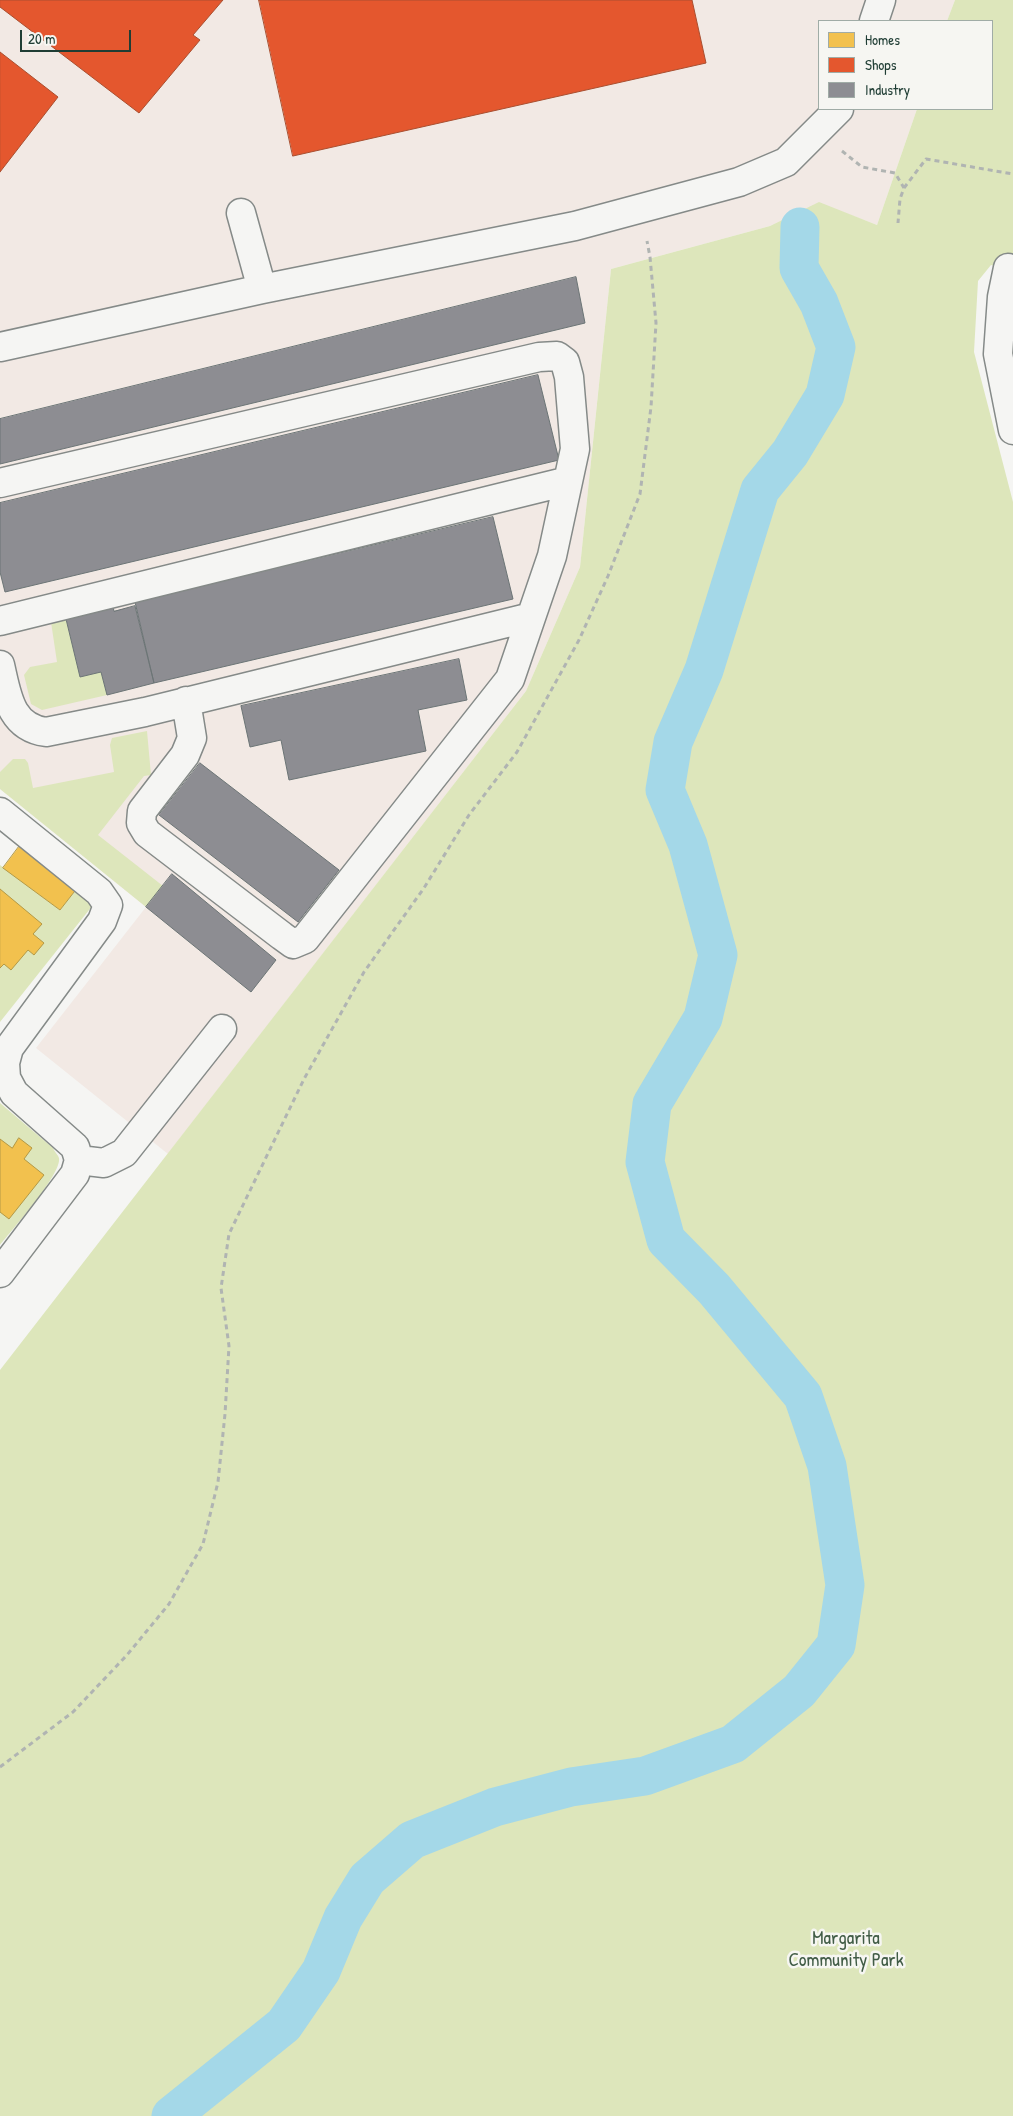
<!DOCTYPE html>
<html>
<head>
<meta charset="utf-8">
<style>
	body { margin:0 }
	#map { position:relative; width:1013px; height:2116px; overflow:hidden; background:#f5f5f3; font-family:"Patrick Hand",sans-serif }
	canvas { display:block }
	.legend { position:absolute; left:818px; top:20px; width:175px; height:90px; box-sizing:border-box; background:#f6f6f2; border:1px solid #a0aca6; margin:0; padding:6px 9px; list-style:none; font-size:15px; color:#1f3d34 }
	.legend li { display:flex; align-items:center; gap:10px; height:25px }
	.legend b { width:25px; border:1px solid #a0aca6 }
	.scale { position:absolute; left:20px; top:30px; width:111px; height:22px; box-sizing:border-box; border:2px solid #1f3d34; border-top:0; padding-left:6px; font-size:15px; line-height:18px; white-space:nowrap; color:#1f3d34; -webkit-text-stroke:4px #f6f6f2; paint-order:stroke }
</style>
</head>
<body>
<div id="map">
<canvas width="1013" height="2116"></canvas>
<ul class="legend">
<li><b style="height:14px;background:#f2c14e"></b>Homes</li>
<li><b style="height:14px;background:#e4572e"></b>Shops</li>
<li><b style="height:14px;background:#8d8d92"></b>Industry</li>
</ul>
<div class="scale">20 m</div>
</div>
<script>
const ctx = document.querySelector('canvas').getContext('2d');
ctx.lineJoin = 'round';
function paint(path, color) { ctx.fillStyle = color; ctx.fill(path, 'evenodd'); }
function trace(path, color, width, dash) { ctx.strokeStyle = color; ctx.lineWidth = width; ctx.lineCap = dash ? 'butt' : 'round'; ctx.setLineDash(dash || []); ctx.stroke(path); }
function write(font, color, halo, rows, align = 'center') {
  ctx.font = font + ' "Patrick Hand",sans-serif'; ctx.lineWidth = 5; ctx.setLineDash([]); ctx.textBaseline = 'middle'; ctx.strokeStyle = halo; ctx.fillStyle = color; for (const [text, x, y, turn = 0] of rows) {
    ctx.save(); ctx.translate(x, y); ctx.rotate((+turn || 0) * Math.PI / 180); ctx.textAlign = isNaN(turn) ? turn : align; if (halo) ctx.strokeText(text, 0, 0); ctx.fillText(text, 0, 0); ctx.restore();
  }
}
paint(new Path2D(`
	M0 0H955L947 21H819V109H917L877 225 819 203 770 226 611 269 580 567 526 691 168 1154 36 1048 146 907 0 789Z`), '#f2e9e4');
paint(new Path2D(`
	M955 0H1013V270L991 265 978 281 974 352 1013 502V2116H0V1370L526 691 580 567 611 269 770 226 819 202 877 225 917 109H992V21H947Z
	M66 619 80 677 101 672 107 695 42 710 31 704 24 675 30 667 57 662 51 622Z
	M147 731 151 775 144 776 98 835 163 886 146 907 0 789V772L13 759H25L28 763 33 788 114 772 110 745 112 738Z
	M0 865 60 910 78 887 93 905 0 1022Z
	M0 1103 53 1148C54 1151 58 1155 59 1158 62 1174 11 1231 0 1245Z`), '#dde6bb');
const homes = new Path2D(`
	M21 844 78 887 60 910 3 868Z
	M0 889 42 924 33 934 44 943 34 955 28 950 11 970 4 964 0 968Z
	M19 1138 32 1148 24 1159 44 1175 9 1219 0 1212V1139L12 1148Z`);
paint(homes, '#f2c14e');
trace(homes, '#b39946', 1);
const shops = new Path2D(`
	M0 0H223L193 35 200 40 139 113 0 7Z
	M259 0H692L706 63 293 156Z
	M0 52 58 97 0 172Z`);
paint(shops, '#e4572e');
trace(shops, '#a94f30', 1);
const industry = new Path2D(`
	M576 277 585 323 0 464V419Z
	M538 375 559 460 5 592 0 572V503Z
	M493 517 513 599 154 683 135 602Z
	M135 606 154 683 107 695 101 672 80 677 66 619 113 607 114 611Z
	M459 659 467 700 418 710 426 751 289 780 281 740 250 747 241 706Z
	M200 763 339 870 298 922 159 815Z
	M172 874 276 960 251 992 146 907Z`);
paint(industry, '#8d8d92');
trace(industry, '#6c7576', 1);
trace(new Path2D(`
	M171 2116 284 2025 321 1971 343 1918 367 1879 412 1840 495 1807 571 1787 645 1776 733 1744 799 1691 836 1645 845 1585 827 1466 803 1396 714 1289 666 1240 645 1162 652 1104 703 1018 718 955 688 845 665 790 673 742 704 670 760 490 790 453 825 395 836 347 819 303 799 268 800 227`), '#a4d8e8', 39);
const minor = new Path2D(`
	M874 21 881 0
	M241 213 262 289
	M1008 268 1002 297 998 354 1013 430
	M0 347 262 289 575 226 739 182 786 162 839 109
	M0 483 539 357 557 356 565 362 569 377 575 449 552 556 510 679 305 939 293 944 282 936 147 833 141 823 142 811 185 755 192 738 186 701
	M0 621 568 481
	M0 665C7 695 10 727 46 732L145 712 531 617
	M0 812 99 892 108 905 102 921 9 1048 5 1063 6 1078 14 1093 75 1147 79 1160 75 1174 0 1273
	M79 1160 104 1163 124 1153 222 1029`);
trace(minor, '#858a88', 31);
trace(new Path2D(`
	M842 151 862 167 895 173 904 188 900 199 898 223
	M904 188 926 159 1013 174
	M0 1767 73 1712 127 1655 169 1604 203 1544 218 1482 225 1414 229 1346 221 1288 229 1234 304 1079 364 972 424 888 469 815 517 752 579 640 608 576 640 494 651 407 656 323 650 257 647 241`), '#b0b4b2', 3, [5, 4]);
trace(minor, '#f5f5f3', 28);
write('19px', '#415c46', '#f6f6f2', [
	["Margarita",846,1939],
	["Community Park",846,1961]
]);
</script>
</body>
</html>
